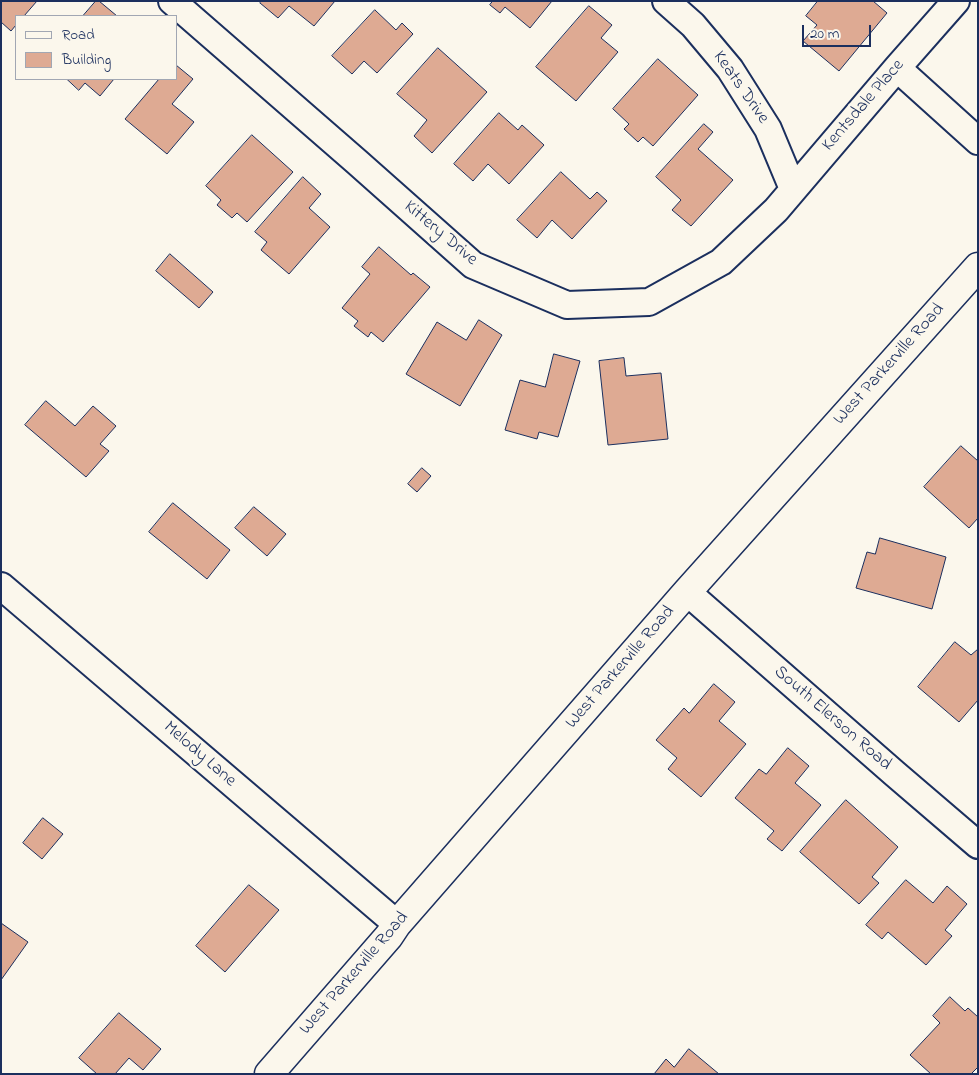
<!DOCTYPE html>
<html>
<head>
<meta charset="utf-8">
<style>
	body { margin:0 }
	#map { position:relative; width:979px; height:1075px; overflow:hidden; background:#fbf7ec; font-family:"Indie Flower",sans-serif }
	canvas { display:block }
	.frame { position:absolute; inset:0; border:2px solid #1b2f5e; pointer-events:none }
	.legend { position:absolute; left:15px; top:15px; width:162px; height:65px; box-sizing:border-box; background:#fbf7ec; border:1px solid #a1a7b3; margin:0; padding:6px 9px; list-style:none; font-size:15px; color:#1b2f5e }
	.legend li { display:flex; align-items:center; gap:10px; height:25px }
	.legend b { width:25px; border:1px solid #a1a7b3 }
	.scale { position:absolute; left:802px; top:25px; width:69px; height:22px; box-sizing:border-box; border:2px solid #1b2f5e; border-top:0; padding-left:6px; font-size:15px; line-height:18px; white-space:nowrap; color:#1b2f5e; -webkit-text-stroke:4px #fbf7ec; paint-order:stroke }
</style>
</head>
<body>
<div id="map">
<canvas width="979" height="1075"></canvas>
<div class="frame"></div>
<ul class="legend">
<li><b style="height:6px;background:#fbf7ec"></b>Road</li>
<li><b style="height:14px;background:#deaa93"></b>Building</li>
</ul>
<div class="scale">20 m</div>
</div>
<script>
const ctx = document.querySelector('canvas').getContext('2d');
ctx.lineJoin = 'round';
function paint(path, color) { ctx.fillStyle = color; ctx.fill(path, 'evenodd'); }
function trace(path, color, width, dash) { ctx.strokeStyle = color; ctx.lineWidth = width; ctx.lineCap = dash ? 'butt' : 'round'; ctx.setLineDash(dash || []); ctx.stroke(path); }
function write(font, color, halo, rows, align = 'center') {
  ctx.font = font + ' "Indie Flower",sans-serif'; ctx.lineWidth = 5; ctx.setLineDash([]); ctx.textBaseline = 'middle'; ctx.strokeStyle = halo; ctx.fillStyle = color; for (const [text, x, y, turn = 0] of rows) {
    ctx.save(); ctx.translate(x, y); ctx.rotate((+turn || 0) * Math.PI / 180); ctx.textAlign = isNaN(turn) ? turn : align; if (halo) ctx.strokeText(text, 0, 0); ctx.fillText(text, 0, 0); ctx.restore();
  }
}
const building = new Path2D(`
	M1 1H37L24 16H16V25L11 31 1 22Z
	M96 1H99L117 16H83Z
	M262 1H335L314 26 289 6 278 18 260 3Z
	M493 1H552L530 28 505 7 500 13 490 5Z
	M818 1H873L887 13 839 71 803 41 817 25 806 16Z
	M589 6 612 25 601 38 618 52 576 101 536 67Z
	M375 10 396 30 402 23 413 34 377 73 364 61 352 74 332 56Z
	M438 48 487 92 432 153 414 136 427 120 397 94Z
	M658 59 698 95 653 146 643 137 638 142 624 129 629 124 613 109Z
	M176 65 193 79 172 104 194 122 167 154 125 119 159 79H176Z
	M67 79H114L100 96 85 83 79 90Z
	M499 113 518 130 522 125 544 145 509 184 488 164 473 181 454 164Z
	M704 124 713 132 698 149 733 180 691 226 672 210 681 200 656 177Z
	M252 135 293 172 247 222 237 213 232 218 217 205 221 200 206 186Z
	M561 172 590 199 597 192 607 201 572 239 552 220 537 238 517 220Z
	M303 177 321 194 309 208 330 227 289 274 261 250 267 242 255 232Z
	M379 247 411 275 413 273 430 287 383 342 371 332 368 337 354 326 358 321 342 308 370 274 362 267Z
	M170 254 213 292 199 308 156 271Z
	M479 320 502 335 460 406 406 374 437 322 466 340Z
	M554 354 580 361 558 437 539 432 537 439 505 430 520 380 545 387Z
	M624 358 626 376 661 373 668 439 608 445 599 361Z
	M46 401 75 426 93 406 116 426 100 444 109 451 86 477 25 425Z
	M961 446 978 461V518L969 528 924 487Z
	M422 468 431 476 417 492 408 484Z
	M173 503 230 550 207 579 149 532Z
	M254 507 286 534 267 556 235 528Z
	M880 538 946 557 932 609 856 588 867 552 875 554Z
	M955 642 971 655 978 649V700L959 722 918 687Z
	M714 684 735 702 719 721 746 744 701 797 668 769 677 758 656 740 684 708 689 713Z
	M788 748 809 766 795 783 821 805 782 851 767 839 774 831 735 798 759 769 766 774Z
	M846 800 898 847 872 877 879 883 859 904 800 852Z
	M43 818 63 834 42 859 23 843Z
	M906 880 933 903 947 886 967 904 945 930 952 936 926 965 888 932 882 939 866 925Z
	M249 885 279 910 225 972 196 946Z
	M1 923 28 942 1 980Z
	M950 997 965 1011 968 1008 978 1017V1067L971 1074H931L910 1055 940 1023 933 1016Z
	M119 1013 161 1049 143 1070 129 1058 115 1074H97L79 1058Z
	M689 1049 719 1074H654L666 1059 674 1067Z`);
paint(building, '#deaa93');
trace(building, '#1b2f5e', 1);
const minor = new Path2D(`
	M172 1 357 162 473 265 567 305 649 302 721 262 776 210 897 68 956 1
	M666 1 693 25 730 69 768 129 793 189
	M897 68 978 141
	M1 586 397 924
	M687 592 894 773 978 845`);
const major = new Path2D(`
	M269 1074 389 936 397 924 687 592 978 267`);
trace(minor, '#1b2f5e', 30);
trace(major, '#1b2f5e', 31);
trace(minor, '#fbf7ec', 26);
trace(major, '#fbf7ec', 28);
write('18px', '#1b2f5e', '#fbf7ec', [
	["Keats Drive",740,88,55],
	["Kentsdale Place",864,106,-49],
	["Kittery Drive",440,234,40],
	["West Parkerville Road",890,365,-48],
	["West Parkerville Road",621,668,-49],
	["South Elerson Road",832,719,41],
	["Melody Lane",199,755,41],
	["West Parkerville Road",355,974,-49]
]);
</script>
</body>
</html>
